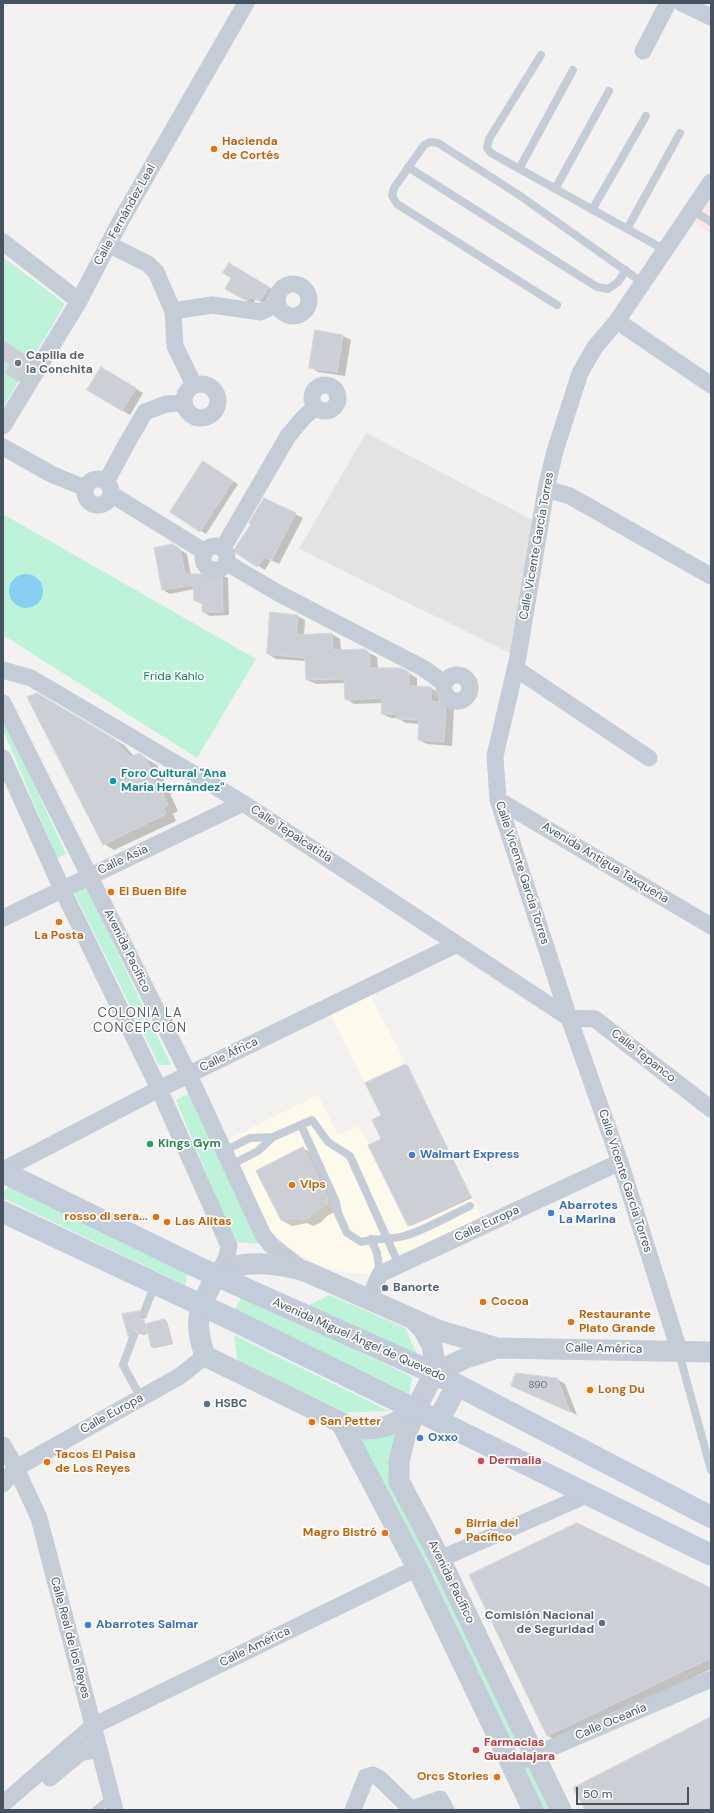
<!DOCTYPE html>
<html>
<head>
<meta charset="utf-8">
<style>
	body { margin:0 }
	#map { position:relative; width:714px; height:1813px; overflow:hidden; background:#f4f1f1; font-family:"DM Sans",sans-serif }
	canvas { display:block }
	.frame { position:absolute; inset:0; border:4px solid #475261; pointer-events:none }
	.scale { position:absolute; left:576px; top:1787px; width:113px; height:18px; box-sizing:border-box; border:2px solid #475261; border-top:0; padding-left:5px; font-size:12px; line-height:14px; white-space:nowrap; color:#475261; -webkit-text-stroke:3px #fff; paint-order:stroke }
</style>
</head>
<body>
<div id="map">
<canvas width="714" height="1813"></canvas>
<div class="frame"></div>
<div class="scale">50 m</div>
</div>
<script>
const ctx = document.querySelector('canvas').getContext('2d');
ctx.lineJoin = 'round';
function paint(path, color) { ctx.fillStyle = color; ctx.fill(path, 'evenodd'); }
function trace(path, color, width, dash) { ctx.strokeStyle = color; ctx.lineWidth = width; ctx.lineCap = dash ? 'butt' : 'round'; ctx.setLineDash(dash || []); ctx.stroke(path); }
function write(font, color, halo, rows, align = 'center') {
  ctx.font = font + ' "DM Sans",sans-serif'; ctx.lineWidth = 3.5; ctx.setLineDash([]); ctx.textBaseline = 'middle'; ctx.strokeStyle = halo; ctx.fillStyle = color; for (const [text, x, y, turn = 0] of rows) {
    ctx.save(); ctx.translate(x, y); ctx.rotate((+turn || 0) * Math.PI / 180); ctx.textAlign = isNaN(turn) ? turn : align; if (halo) ctx.strokeText(text, 0, 0); ctx.fillText(text, 0, 0); ctx.restore();
  }
}
paint(new Path2D(`
	M368 991 406 1064 482 1219 372 1274 342 1272 314 1263 287 1246 269 1230 229 1139 318 1095 338 1135 359 1126 368 1144 381 1139 372 1120 381 1115 328 1010Z`), '#fefaeb');
paint(new Path2D(`
	M366 433 540 524 518 657 299 549Z`), '#e5e2e3');
paint(new Path2D(`
	M711 187V233L689 218Z`), '#fde7e2');
paint(new Path2D(`
	M3 257 65 304 3 408Z
	M3 514 256 659 197 758 3 635Z
	M3 717 66 854 57 858 3 730Z
	M86 886 171 1065H159L74 892Z
	M189 1093 264 1244 235 1242 176 1100Z
	M9 1187 188 1270 185 1285 3 1198V1193Z
	M243 1295 412 1377 409 1395 234 1310Z
	M330 1295 405 1328 419 1358 309 1305Z
	M234 1335 389 1411 336 1413 238 1365Z
	M399 1430 388 1470 518 1743 512 1747 356 1435Z
	M531 1766 551 1810H542L522 1769Z`), '#bdf3d9');
paint(new Path2D(`
	M9 591a17 17 0 1 1 34 0a17 17 0 1 1-34 0Z`), '#87d0f4');
paint(new Path2D(`
	M230 264 273 290 264 304 256 299 254 302H249L226 288 233 277Z
	M343 336 351 340 345 376 318 372 310 367Z
	M3 341 40 364 27 385 6 373 12 365 3 359Z
	M101 368 143 393 130 415 89 390Z
	M209 465 238 484 206 534 171 512Z
	M264 499 303 518 279 564 271 560 265 570 235 551 253 524Z
	M173 545 187 554 191 575H221L228 578 229 615 210 616 203 612V604L195 601 194 589 170 594 163 590 155 549Z
	M297 616 305 620 304 636 332 634 340 639 341 651 364 650 377 657 378 669 409 673 417 678V687L431 688 439 693V703H446L454 708 452 746 427 744 419 740 420 724 406 723 397 718H391L382 714 383 703 354 704 346 699 345 683 316 684 307 680 306 661 276 659 268 654Z
	M37 694 124 745 134 756 138 754 157 765 178 811 173 814 176 821 114 850 104 844Z
	M406 1065 408 1066 472 1198 411 1226 409 1225 382 1139Z
	M303 1148 313 1154 337 1211 327 1216 320 1223 313 1226 307 1223 292 1226 281 1220Z
	M139 1312 141 1313 140 1318 147 1325 165 1320 167 1322 173 1344 154 1348 152 1347 149 1333 143 1335 135 1330 130 1337 128 1336 123 1315Z
	M557 1379 565 1384 577 1415 513 1386Z
	M470 1575 711 1589V1669L559 1742 548 1736Z`), '#0003');
const building = new Path2D(`
	M229 263 269 287 260 301 250 297 248 300 243 299 225 289 231 278 223 273Z
	M315 330 343 335 337 372 309 368Z
	M3 340 32 359 18 382 5 373 10 365 3 361Z
	M101 367 136 388 122 411 87 390Z
	M203 461 233 481 200 532 170 512Z
	M264 498 296 513 271 561 264 557 257 567 233 551 251 524 249 523Z
	M173 544 180 549 185 574H222L223 612H202V601H194L193 585 162 590 154 548Z
	M270 612 298 615 296 635 332 633 333 650 364 649 369 652 370 668H401L409 672V686L431 687V702H446L444 742 418 740 419 720 397 719V714H381L382 698 345 700 344 679 306 680 305 658 267 654Z
	M37 693 113 738 130 757 139 753 146 758 168 805 163 808 166 814 103 845 27 697Z
	M406 1064 470 1196 408 1226 368 1145 381 1139 372 1120 381 1115 365 1083Z
	M303 1147 328 1199 327 1205 316 1210 310 1217 302 1220 295 1218 281 1220 256 1171Z
	M139 1311 138 1316 141 1320H144L147 1332 139 1334 136 1330H133L128 1336 122 1314Z
	M165 1319 171 1343 151 1347 146 1324Z
	M516 1373 557 1378 570 1412 511 1386Z
	M577 1523 711 1588V1658L547 1736 469 1575Z
	M711 1717V1810H585L573 1788Z`);
paint(building, '#cdcfd7');
trace(building, '#d5d6dd', 1);
trace(new Path2D(`
	M541 55 489 139 487 148 491 153 665 250
	M408 167 597 287 608 289 618 282 626 270
	M519 169 573 70
	M555 189 609 91
	M592 210 646 116
	M692 210 711 222
	M627 229 680 133
	M557 305 397 204 392 196 394 188 424 145 430 142 438 143 519 195 643 283
	M301 1125 336 1202 338 1213 347 1233 361 1242C375 1238 390 1240 404 1236 423 1231 451 1215 470 1206
	M224 1151 250 1138 273 1137
	M231 1165 258 1151 273 1137 312 1120 328 1142 350 1156 399 1265
	M371 1239 377 1253 380 1274
	M143 1315 155 1284
	M134 1335 123 1365 141 1398
	M679 1353 711 1470
	M96 1810 112 1797`), '#c4ccd7', 8);
trace(new Path2D(`
	M682 3 711 17
	M643 51 668 3
	M3 242 79 301
	M108 244 148 264 156 272 173 311 175 346 194 385
	M277 300a16 16 0 1 1 32 0a16 16 0 1 1-32 0Z
	M173 311 212 305 261 312 277 304
	M617 321 711 385
	M184 401a17 17 0 1 1 34 0a17 17 0 1 1-34 0Z
	M312 398a13 13 0 1 1 26 0a13 13 0 1 1-26 0Z
	M3 426 79 301 120 222 246 3
	M3 447 51 474 85 488
	M85 492a13 13 0 1 1 26 0a13 13 0 1 1-26 0Z
	M106 482 127 443 145 412 166 404 183 403
	M546 489 570 496 711 576
	M111 494 205 552
	M203 558a12 12 0 1 1 24 0a12 12 0 1 1-24 0Z
	M223 548 288 436 304 417 316 407
	M227 563 280 594 423 668 444 683
	M515 668 649 758
	M3 670 31 678 243 803 569 1018
	M444 688a13 13 0 1 1 26 0a13 13 0 1 1-26 0Z
	M3 703 189 1075 263 1235 271 1245 303 1270
	M3 758 62 889 159 1089 229 1246 227 1257 217 1276
	M498 800 711 926
	M3 918 243 803
	M569 1018 595 1019 711 1109
	M3 1170 159 1089 457 944
	M369 1299 380 1274 620 1162
	M679 1350 620 1162 569 1018 498 800 495 756 518 657 546 489 555 451 580 373 595 347 617 321 711 182
	M3 1445 16 1468 39 1518 115 1810
	M3 1484 16 1468 180 1376 205 1356
	M440 1559 589 1494
	M511 1765 711 1679
	M50 1778 80 1753 99 1749
	M3 1804 93 1726 417 1568
	M353 1810 366 1777 373 1775 379 1778 409 1807 413 1809 440 1799 446 1810`), '#c4ccd7', 17);
trace(new Path2D(`
	M414 1320 423 1329 432 1345 435 1366 434 1373 415 1411 404 1441 399 1462V1481L440 1559 561 1810
	M434 1373 466 1358 497 1348
	M415 1411C396 1425 373 1433 350 1427L205 1356C197 1332 195 1317 207 1294 210 1288 213 1279 218 1275 239 1257 283 1264 307 1272L438 1330 497 1348 711 1352
	M341 1423 417 1568 533 1810`), '#c4ccd7', 21);
trace(new Path2D(`
	M3 1172 195 1266 434 1373 711 1517
	M3 1212 233 1320 711 1555
	M438 1421 457 1385`), '#c3ccdb', 22);
for (const [x, y, r, color] of [
	[214,149,4,"#e8710a"],
	[18,363,4,"#6b7280"],
	[113,781,4,"#0f9aa8"],
	[111,892,4,"#e8710a"],
	[59,922,4,"#e8710a"],
	[150,1144,4,"#2e9e5b"],
	[412,1155,4,"#3f7fe0"],
	[292,1185,4,"#e8710a"],
	[551,1213,4,"#3f7fe0"],
	[156,1217,4,"#e8710a"],
	[167,1222,4,"#e8710a"],
	[385,1288,4,"#5c6f8a"],
	[483,1302,4,"#e8710a"],
	[571,1322,4,"#e8710a"],
	[590,1390,4,"#e8710a"],
	[207,1404,4,"#5c6f8a"],
	[312,1422,4,"#e8710a"],
	[420,1438,4,"#3f7fe0"],
	[481,1461,4,"#e0444e"],
	[47,1462,4,"#e8710a"],
	[458,1531,4,"#e8710a"],
	[385,1533,4,"#e8710a"],
	[602,1623,4,"#5c6f8a"],
	[88,1625,4,"#3f7fe0"],
	[476,1750,4,"#e0444e"],
	[497,1777,4,"#e8710a"]
]) { const dot = new Path2D(); dot.arc(x, y, r, 0, 2 * Math.PI); ctx.fillStyle = color; ctx.fill(dot); trace(dot, '#fff', 1.5); }
write('10px', '#68717e', null, [
	["890",538,1385]
]);
write('bold 12px', '#c56008', '#fff', [
	["Hacienda",222,142],
	["de Cortés",222,156],
	["El Buen Bife",119,892],
	["La Posta",59,936,"center"],
	["Vips",300,1185],
	["rosso di sera...",148,1217,"right"],
	["Las Alitas",175,1222],
	["Cocoa",491,1302],
	["Restaurante",579,1315],
	["Plato Grande",579,1329],
	["Long Du",598,1390],
	["San Petter",320,1422],
	["Tacos El Paisa",55,1455],
	["de Los Reyes",55,1469],
	["Birria del",466,1524],
	["Pacífico",466,1538],
	["Magro Bistró",377,1533,"right"],
	["Orcs Stories",489,1777,"right"]
], 'left');
write('12px', '#475261', '#fff', [
	["Calle Fernández Leal",125,215,-61],
	["Calle Vicente García Torres",537,546,-80],
	["Calle Tepalcatitla",291,834,33],
	["Calle Asia",123,860,-25],
	["Avenida Antigua Taxqueña",605,863,31],
	["Calle Vicente García Torres",522,873,72],
	["Avenida Pacífico",127,951,64],
	["Calle África",229,1055,-26],
	["Calle Tepanco",643,1056,38],
	["Calle Vicente García Torres",625,1181,72],
	["Calle Europa",487,1224,-25],
	["Avenida Miguel Ángel de Quevedo",359,1340,24],
	["Calle América",604,1349,1],
	["Calle Europa",112,1414,-29],
	["Avenida Pacífico",451,1582,64],
	["Calle Real de los Reyes",70,1638,75],
	["Calle América",255,1647,-26],
	["Calle Oceanía",611,1722,-23]
]);
write('bold 12px', '#5b616d', '#fff', [
	["Capilla de",26,356],
	["la Conchita",26,370]
], 'left');
write('12px', '#108457', '#fff', [
	["Frida Kahlo",174,677]
]);
write('bold 12px', '#0d838f', '#fff', [
	["Foro Cultural \"Ana",121,774],
	["María Hernández\"",121,788]
], 'left');
write('bold 12px', '#27864d', '#fff', [
	["Kings Gym",158,1144]
], 'left');
write('bold 12px', '#366cbe', '#fff', [
	["Walmart Express",420,1155],
	["Abarrotes",559,1206],
	["La Marina",559,1220],
	["Oxxo",428,1438],
	["Abarrotes Salmar",96,1625]
], 'left');
write('bold 12px', '#4e5e75', '#fff', [
	["Banorte",393,1288],
	["HSBC",215,1404],
	["Comisión Nacional",594,1616,"right"],
	["de Seguridad",594,1630,"right"]
], 'left');
write('bold 12px', '#be3a42', '#fff', [
	["Dermalia",489,1461],
	["Farmacias",484,1743],
	["Guadalajara",484,1757]
], 'left');
ctx.letterSpacing = '1px';
write('13px', '#5d6067', '#fff', [
	["COLONIA LA",140,1014],
	["CONCEPCIÓN",140,1029]
]);
ctx.letterSpacing = '0px';
</script>
</body>
</html>
